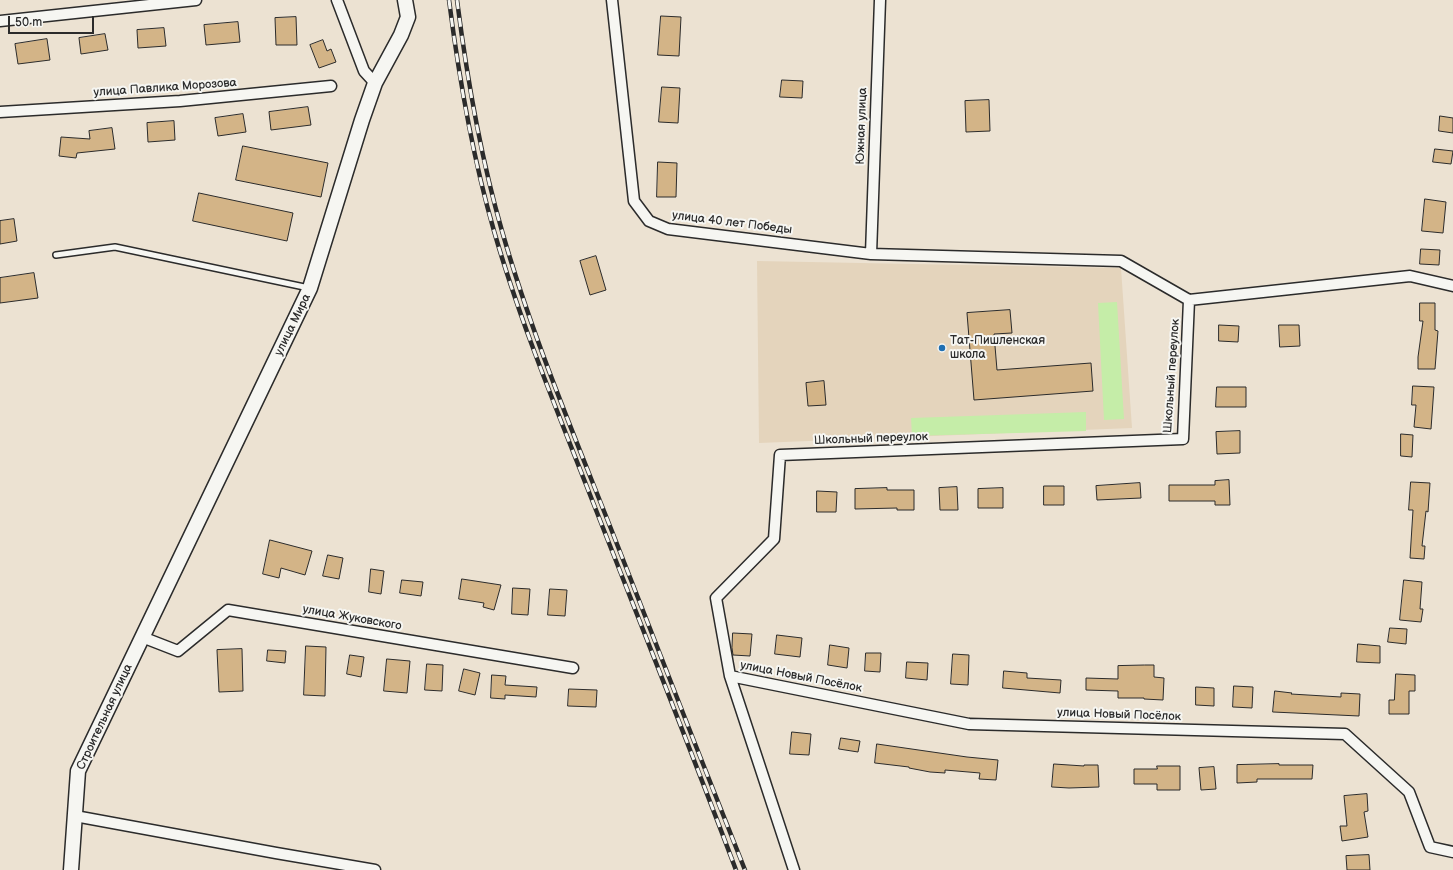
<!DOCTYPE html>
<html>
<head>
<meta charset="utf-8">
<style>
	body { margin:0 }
	#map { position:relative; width:1453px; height:870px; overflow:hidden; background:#ece2d2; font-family:"Balsamiq Sans",sans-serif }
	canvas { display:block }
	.scale { position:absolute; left:8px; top:16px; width:86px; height:18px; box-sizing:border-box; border:2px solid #2b2b2b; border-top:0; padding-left:5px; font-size:12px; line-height:14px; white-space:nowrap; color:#2b2b2b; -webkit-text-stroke:3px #f6f6f2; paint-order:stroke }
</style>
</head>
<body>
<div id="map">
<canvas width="1453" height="870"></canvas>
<div class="scale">50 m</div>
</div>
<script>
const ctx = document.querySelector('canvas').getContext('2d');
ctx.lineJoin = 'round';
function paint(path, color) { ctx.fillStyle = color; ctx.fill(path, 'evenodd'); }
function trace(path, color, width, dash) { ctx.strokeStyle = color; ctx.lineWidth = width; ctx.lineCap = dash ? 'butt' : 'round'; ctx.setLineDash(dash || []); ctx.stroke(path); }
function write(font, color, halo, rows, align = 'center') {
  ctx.font = font + ' "Balsamiq Sans",sans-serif'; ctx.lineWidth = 4; ctx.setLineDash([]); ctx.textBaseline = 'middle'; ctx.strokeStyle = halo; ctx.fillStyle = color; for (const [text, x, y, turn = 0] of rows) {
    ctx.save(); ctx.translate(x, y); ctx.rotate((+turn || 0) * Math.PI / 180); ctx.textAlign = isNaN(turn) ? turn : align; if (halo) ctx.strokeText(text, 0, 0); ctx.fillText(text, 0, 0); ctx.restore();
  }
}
paint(new Path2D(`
	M757 261 1121 268 1132 428 759 443Z`), '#e4d4bc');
paint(new Path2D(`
	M1117 302 1124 419 1104 420 1098 303Z
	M1086 412V431L912 436 911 418Z`), '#c5eda8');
const building = new Path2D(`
	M661 16 681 17 679 56 658 55Z
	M296 17 297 45H276L275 18Z
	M238 22 240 42 206 45 204 25Z
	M164 28 166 46 138 48 137 30Z
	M105 34 108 50 81 54 79 38Z
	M47 39 50 60 18 64 15 44Z
	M323 40 327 51 331 49 336 62 319 68 310 45Z
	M782 80 803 81 802 98 780 97Z
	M662 87 680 88 678 123 659 122Z
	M989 100 990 131 966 132 965 101Z
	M308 107 311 125 271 130 269 112Z
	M243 114 246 132 218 136 215 118Z
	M1440 116 1453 118V133L1439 131Z
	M174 121 175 140 148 142 147 123Z
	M112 128 115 149 77 153 76 158 59 156 61 137 90 139 89 131Z
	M243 146 328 163 321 197 236 180Z
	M1435 149 1453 151 1451 164 1433 162Z
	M658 162 677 163 676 197H657Z
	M199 193 293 213 287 241 193 221Z
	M1425 199 1446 202 1443 233 1422 231Z
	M14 219 17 241 0 244V221Z
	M1421 249 1440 250 1439 265 1420 264Z
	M596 256 606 290 590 295 580 261Z
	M34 273 38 298 0 303V278Z
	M1420 303H1435V330L1438 331 1435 369H1418V357L1423 321H1420Z
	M1010 310 1012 333 994 334 997 370 1091 363 1093 391 974 400 967 313Z
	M1219 325 1239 326 1238 342 1219 341Z
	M1279 325H1299L1300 346 1280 347Z
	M824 381 826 405 808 406 806 383Z
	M1413 386 1434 387 1431 429 1414 427 1416 405H1412Z
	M1217 387H1246V407H1216Z
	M1240 431V453L1217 454 1216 432Z
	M1401 434 1413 435 1412 457 1401 456Z
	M1229 480 1230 505H1215V501H1169V485H1215V481Z
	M1411 482 1430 483 1428 512 1426 511 1422 546H1425L1424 559 1410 558 1413 510H1409Z
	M1140 483 1141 498 1097 500 1096 486Z
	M1044 486H1064V505H1044Z
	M957 487 958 510H940L939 488Z
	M887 488V490H914V510H897V508L855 509V489Z
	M1003 488V508H978V489Z
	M817 491 837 492 836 512H817Z
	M270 540 312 551 305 575 281 568 279 578 263 574Z
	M328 555 343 558 339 579 323 576Z
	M371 569 384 571 381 594 369 592Z
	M462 579 501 585 494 610 483 607 484 603 459 599Z
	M402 580 423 582 421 596 400 593Z
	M1404 580 1422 582 1420 609H1423L1421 622 1400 620Z
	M513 588 530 589 528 615 512 614Z
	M550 589 567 590 565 616 548 615Z
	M1390 628 1407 629 1406 644 1388 642Z
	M733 633 752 634 750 656 733 655 732 648Z
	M777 635 802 638 800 657 775 654Z
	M1358 644 1380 646V663L1357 662Z
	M830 645 849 648 847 668 828 665Z
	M306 646 326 647 325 696 304 695Z
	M242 649 243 691 219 692 217 650Z
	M268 650 286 651 285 663 267 661Z
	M866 653H881L880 672 865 671Z
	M953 654 969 655 968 685 951 684Z
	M350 655 364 657 361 677 347 674Z
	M387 659 410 661 407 693 384 691Z
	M907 662 928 663 927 680 906 678Z
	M427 664 443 665 442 691 425 690Z
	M1145 665H1154V677L1164 678 1163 700 1144 699V698H1118V691L1086 690V678L1118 679V666Z
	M464 669 480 673 475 695 459 691Z
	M1004 671 1027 673V678L1061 680 1060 693 1003 688Z
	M1396 674 1415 675V691H1409V714H1389V700H1394Z
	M492 675 506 676 505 685 537 687 536 697 505 695V699L491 698Z
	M1234 686 1253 687 1252 708 1233 707Z
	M1196 687 1214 688V706L1196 705Z
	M569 689 597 690 596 707 568 706Z
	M1275 691 1292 693 1291 694 1341 697V693L1360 694 1359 716 1273 712Z
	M792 732 811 734 809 755 790 754Z
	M841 738 860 741 858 752 839 749Z
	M877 744 967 757 998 760 996 780 979 779 980 773 945 770V773L930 772 909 768V767L875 763Z
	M1054 764 1084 766V765H1098L1099 787 1069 788 1052 787Z
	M1279 764V765H1313L1312 779H1257V782L1237 783V765Z
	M1157 766H1180V790H1157V784H1134V769H1157Z
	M1214 767 1216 789 1201 790 1199 768Z
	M1367 794 1368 811 1364 812 1368 837 1342 841 1340 826H1347L1344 796Z
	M1369 855 1370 870H1347L1346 856Z`);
paint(building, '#d3b487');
trace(building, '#2b2b2b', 1);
const lane = new Path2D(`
	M56 255 115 247 309 288`);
const street = new Path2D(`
	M337 0 364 71 375 83
	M612 0 634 201 649 221 668 229 871 254 1121 261 1189 300
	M0 21 196 0
	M0 112 180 101 331 86
	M871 254 880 0
	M142 637 178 651 228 610 573 668
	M730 676 969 724 1345 734 1409 792 1430 847 1453 852
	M75 816 276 853 375 870
	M794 870 730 676 716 598 774 539 780 455 1183 439 1189 300 1410 276 1453 286`);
const secondary = new Path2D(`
	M71 870 78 771 310 288 362 120 375 83 401 35 408 17 405 0`);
trace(lane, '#2b2b2b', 8);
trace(street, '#2b2b2b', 13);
trace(secondary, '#2b2b2b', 17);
trace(lane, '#f6f6f2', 5);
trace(street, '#f6f6f2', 10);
trace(secondary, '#f6f6f2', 14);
const rail = new Path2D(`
	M449 0C459 78 472 155 494 231 519 318 554 403 587 487 637 615 688 742 736 870
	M457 0C467 78 480 155 502 231 532 336 575 437 615 539 658 649 701 760 745 870`);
trace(rail, '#2b2b2b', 4.5);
trace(rail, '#f6f6f2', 3, [9]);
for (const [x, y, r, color] of [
	[942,348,4,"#1f6fb2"]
]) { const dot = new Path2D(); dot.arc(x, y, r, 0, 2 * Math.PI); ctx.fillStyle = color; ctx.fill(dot); trace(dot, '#f6f6f2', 1.5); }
write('12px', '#2b2b2b', '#f6f6f2', [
	["улица Павлика Морозова",165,88,-4],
	["Южная улица",862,126,-88],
	["улица 40 лет Победы",732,223,7],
	["улица Мира",293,325,-64],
	["Школьный переулок",1172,376,-86],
	["Школьный переулок",871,439,-2],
	["улица Жуковского",352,618,10],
	["улица Новый Посёлок",801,677,11],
	["улица Новый Посёлок",1119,715,2],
	["Строительная улица",105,717,-65]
]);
write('12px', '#2b2b2b', '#f6f6f2', [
	["Тат-Пишленская",950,341],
	["школа",950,355]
], 'left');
</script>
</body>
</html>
